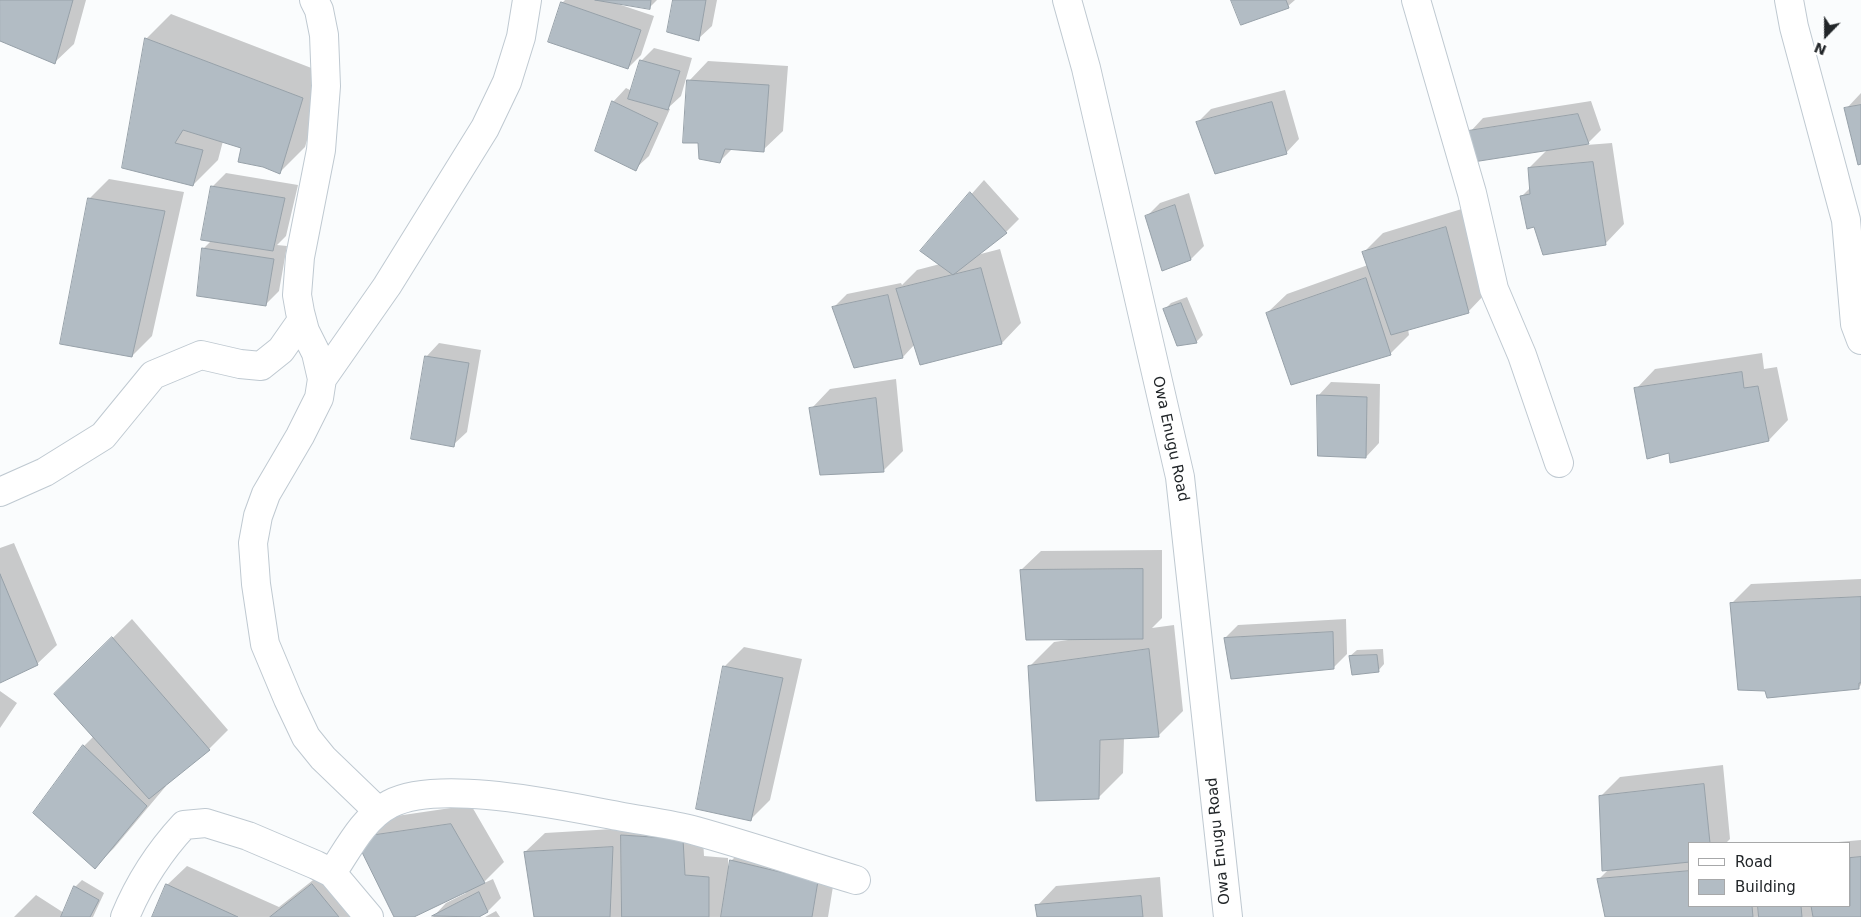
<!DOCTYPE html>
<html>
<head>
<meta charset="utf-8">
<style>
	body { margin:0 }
	#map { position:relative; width:1861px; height:917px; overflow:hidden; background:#fafcfd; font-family:"DejaVu Sans",sans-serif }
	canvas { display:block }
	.legend { position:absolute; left:1688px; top:842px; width:162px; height:65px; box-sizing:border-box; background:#fff; border:1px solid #a7a8a9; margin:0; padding:6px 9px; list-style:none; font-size:15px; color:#222629 }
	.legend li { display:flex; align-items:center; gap:10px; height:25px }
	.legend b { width:25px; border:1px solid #a7a8a9 }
	.north { position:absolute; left:1801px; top:10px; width:50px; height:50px; -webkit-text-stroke:4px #fff; paint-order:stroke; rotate:202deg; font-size:14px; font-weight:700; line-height:20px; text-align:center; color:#222629 }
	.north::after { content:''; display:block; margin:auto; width:18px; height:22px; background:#222629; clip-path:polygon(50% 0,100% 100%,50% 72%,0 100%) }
</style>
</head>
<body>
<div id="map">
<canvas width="1861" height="917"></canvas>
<ul class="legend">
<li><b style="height:6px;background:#fff"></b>Road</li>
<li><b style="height:14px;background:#b2bcc4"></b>Building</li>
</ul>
<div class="north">N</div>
</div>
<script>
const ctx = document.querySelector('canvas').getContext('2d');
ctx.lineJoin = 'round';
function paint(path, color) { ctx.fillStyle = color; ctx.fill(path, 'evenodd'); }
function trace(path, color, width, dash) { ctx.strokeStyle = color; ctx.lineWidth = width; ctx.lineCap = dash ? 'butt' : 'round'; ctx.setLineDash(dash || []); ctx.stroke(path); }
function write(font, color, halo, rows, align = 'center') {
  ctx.font = font + ' "DejaVu Sans",sans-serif'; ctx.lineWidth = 4.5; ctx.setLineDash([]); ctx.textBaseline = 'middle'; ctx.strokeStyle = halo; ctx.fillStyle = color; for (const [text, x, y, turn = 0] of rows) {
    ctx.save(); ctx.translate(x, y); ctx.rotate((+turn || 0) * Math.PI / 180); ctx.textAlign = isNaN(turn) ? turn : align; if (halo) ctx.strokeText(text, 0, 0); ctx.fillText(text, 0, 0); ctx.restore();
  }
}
paint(new Path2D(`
	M0 0H86L74 44 54 63 0 40Z
	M565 0H657L649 8 619 3 618 4 654 16 641 55 628 68 562 3Z
	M674 0H717L712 26 698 39Z
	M1233 0H1295L1288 6Z
	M171 14 327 74 305 147 280 172 242 147 223 141 218 160 193 185 124 167 146 39Z
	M654 48 692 58 681 96 668 108 670 109 649 156 635 169 613 102 626 88 632 91 641 61Z
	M708 61 788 66 783 131 763 150 733 148 720 161 689 81Z
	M1285 90 1299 139 1286 153 1198 122 1211 109Z
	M1861 93V163L1846 109Z
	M1591 101 1601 130 1586 145 1612 143 1624 224 1605 244 1535 225 1521 197 1531 187 1529 168 1548 149 1470 132 1483 118Z
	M226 173 298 185 286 236 277 245 287 246 279 291 266 304 203 249 212 240V187Z
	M109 179 184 192 152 336 132 356 89 199Z
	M984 180 1019 219 1006 232 977 255 1000 249 1021 323 1002 343 915 344 903 357 855 367 834 307 847 294 901 283 902 285 917 270 940 264 921 251Z
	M1189 193 1204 246 1191 259 1147 216 1160 203Z
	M1465 208 1487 292 1468 312 1408 329 1409 335 1390 354 1267 313 1287 294 1368 265 1364 252 1383 233Z
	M1187 297 1203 335 1196 342 1165 309 1171 303Z
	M439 343 481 350 467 432 453 445 426 357Z
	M1762 353 1764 369 1777 367 1788 420 1769 440 1670 452 1636 389 1655 369Z
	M896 379 903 451 884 470 821 474 811 409 830 389Z
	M1331 382 1380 384 1379 443 1366 457 1318 396Z
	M14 543 57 645 37 664 0 681V548Z
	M1162 550V618L1152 628 1174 625 1183 711 1158 736 1124 738 1123 773 1098 798 1029 667 1054 642 1068 640V638L1021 570 1041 551Z
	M1861 579V685L1858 688 1731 604 1751 584Z
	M132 619 228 730 209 749 164 785 166 786 114 848 95 867 84 746 94 736 56 694Z
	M1346 619 1347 654 1334 667 1225 638 1238 625Z
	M744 647 802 659 770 800 751 819 697 808 725 666Z
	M1383 649 1384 664 1378 671 1350 656 1357 650Z
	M0 691 17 703 0 728Z
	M1723 765 1730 839 1726 843H1690V906H1850V843H1827L1861 840V917H1606L1599 879 1609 869 1601 796 1620 777Z
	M471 805 504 862 482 884 493 879 501 898 488 911 477 917H433L446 903 466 893 465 891 411 917H395L357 839 376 819Z
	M702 820 704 856 728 858V867H730L731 861 750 842 837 862 828 917H623V915L621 917H535L525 852 545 833 630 828Z
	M332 865 375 917H153L167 885 187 866 279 907Z
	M1160 877 1163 917H1038L1037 906 1056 886Z
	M82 880 104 893 93 917H14L36 895 64 913 75 887Z
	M496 911 500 917H485Z`), '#0003');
const building = new Path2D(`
	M0 0H73L55 64 0 41Z
	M595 0H651L650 9Z
	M673 0H706L699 41 667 32Z
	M1231 0H1286L1289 8 1241 25Z
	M561 2 641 30 628 69 548 42Z
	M145 38 303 98 280 174 263 167 238 162 241 148 183 130 175 143 203 150 193 186 122 168Z
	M640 60 680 71 668 110 628 99Z
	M687 80 769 85 764 152 725 149 720 163 699 159 698 143H683Z
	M612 101 658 123 636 171 595 151Z
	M1272 102 1287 154 1215 174 1196 122Z
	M1861 105V164L1858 165 1844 108Z
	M1578 114 1589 144 1473 162 1468 131Z
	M1593 162 1606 245 1543 255 1534 227 1527 229 1520 196 1530 194 1528 168Z
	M211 186 285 198 273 251 201 240Z
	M970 192 1007 233 953 275 920 251Z
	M88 198 165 211 132 357 60 344Z
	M1175 205 1191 260 1162 271 1145 216Z
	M1446 227 1469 313 1391 335 1362 252Z
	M202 248 274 259 266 306 197 296Z
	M981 268 1002 344 920 365 896 289Z
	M1366 278 1391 355 1291 385 1266 313Z
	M888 295 903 358 854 368 832 307Z
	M1181 303 1197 343 1177 346 1163 309Z
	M425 356 469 363 454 447 411 439Z
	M1742 372 1744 388 1758 386 1769 441 1670 463 1669 453 1647 459 1634 388Z
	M1317 395 1367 397 1366 458 1318 456Z
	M876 398 884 472 820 475 809 408Z
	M1143 569V639L1026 640 1020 570Z
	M0 574 38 665 0 683Z
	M1861 597V683H1859V689L1767 698 1765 691 1738 690 1730 603Z
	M1333 632 1334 669 1231 679 1224 638Z
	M112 637 210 750 149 799 54 694Z
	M1149 649 1159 737 1100 740 1099 799 1036 801 1028 666Z
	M1377 655 1379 672 1352 675 1349 656Z
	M723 666 783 678 751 821 696 809Z
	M83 745 147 806 95 869 33 813Z
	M1704 784 1710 843H1690V862L1602 871 1599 796Z
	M451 824 485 883 414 917H394L355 838Z
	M621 835 683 839 685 875 709 877V917H622Z
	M613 847 610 917H534L524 852Z
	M1861 857V917H1813L1811 906H1850V858Z
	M730 860 818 881 812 917H721Z
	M1690 871V906H1752L1753 917H1605L1597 879Z
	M166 884 238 917H152Z
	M312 884 339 917H270Z
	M74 886 99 900 90 917H61Z
	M479 892 488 912 479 917 432 916Z
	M1141 896 1143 917H1037L1035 905Z
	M1758 906H1801L1802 917H1759Z`);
paint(building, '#b2bcc4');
trace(building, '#97a1a9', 1);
const minor = new Path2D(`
	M314 0 319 10 324 35 326 86 321 150 300 257 297 295 300 312 305 331 316 353 322 379 319 398 300 436 266 494 258 516 253 543 256 584 265 644 288 699 306 737 323 758 378 811
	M1067 0 1086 68 1180 477 1228 917
	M1416 0 1472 193 1494 289 1522 355 1559 463
	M1789 0 1794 27 1846 220 1855 324 1861 340
	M322 379 387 286 485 128 507 82 521 37 527 0
	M0 492 45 472 103 436 153 375 201 355 240 364 261 366 281 350 302 320
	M332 873C348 849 364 817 390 804 439 778 563 806 618 816 644 821 671 824 696 831 750 846 803 864 856 880
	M125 917C139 883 159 852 184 825L206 823 248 836 316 865 332 873 369 917`);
trace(minor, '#bfc9d1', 30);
trace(minor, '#fff', 28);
write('15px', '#222629', '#fff', [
	["Owa Enugu Road",1170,439,78],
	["Owa Enugu Road",1219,841,-96]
]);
</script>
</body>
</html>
